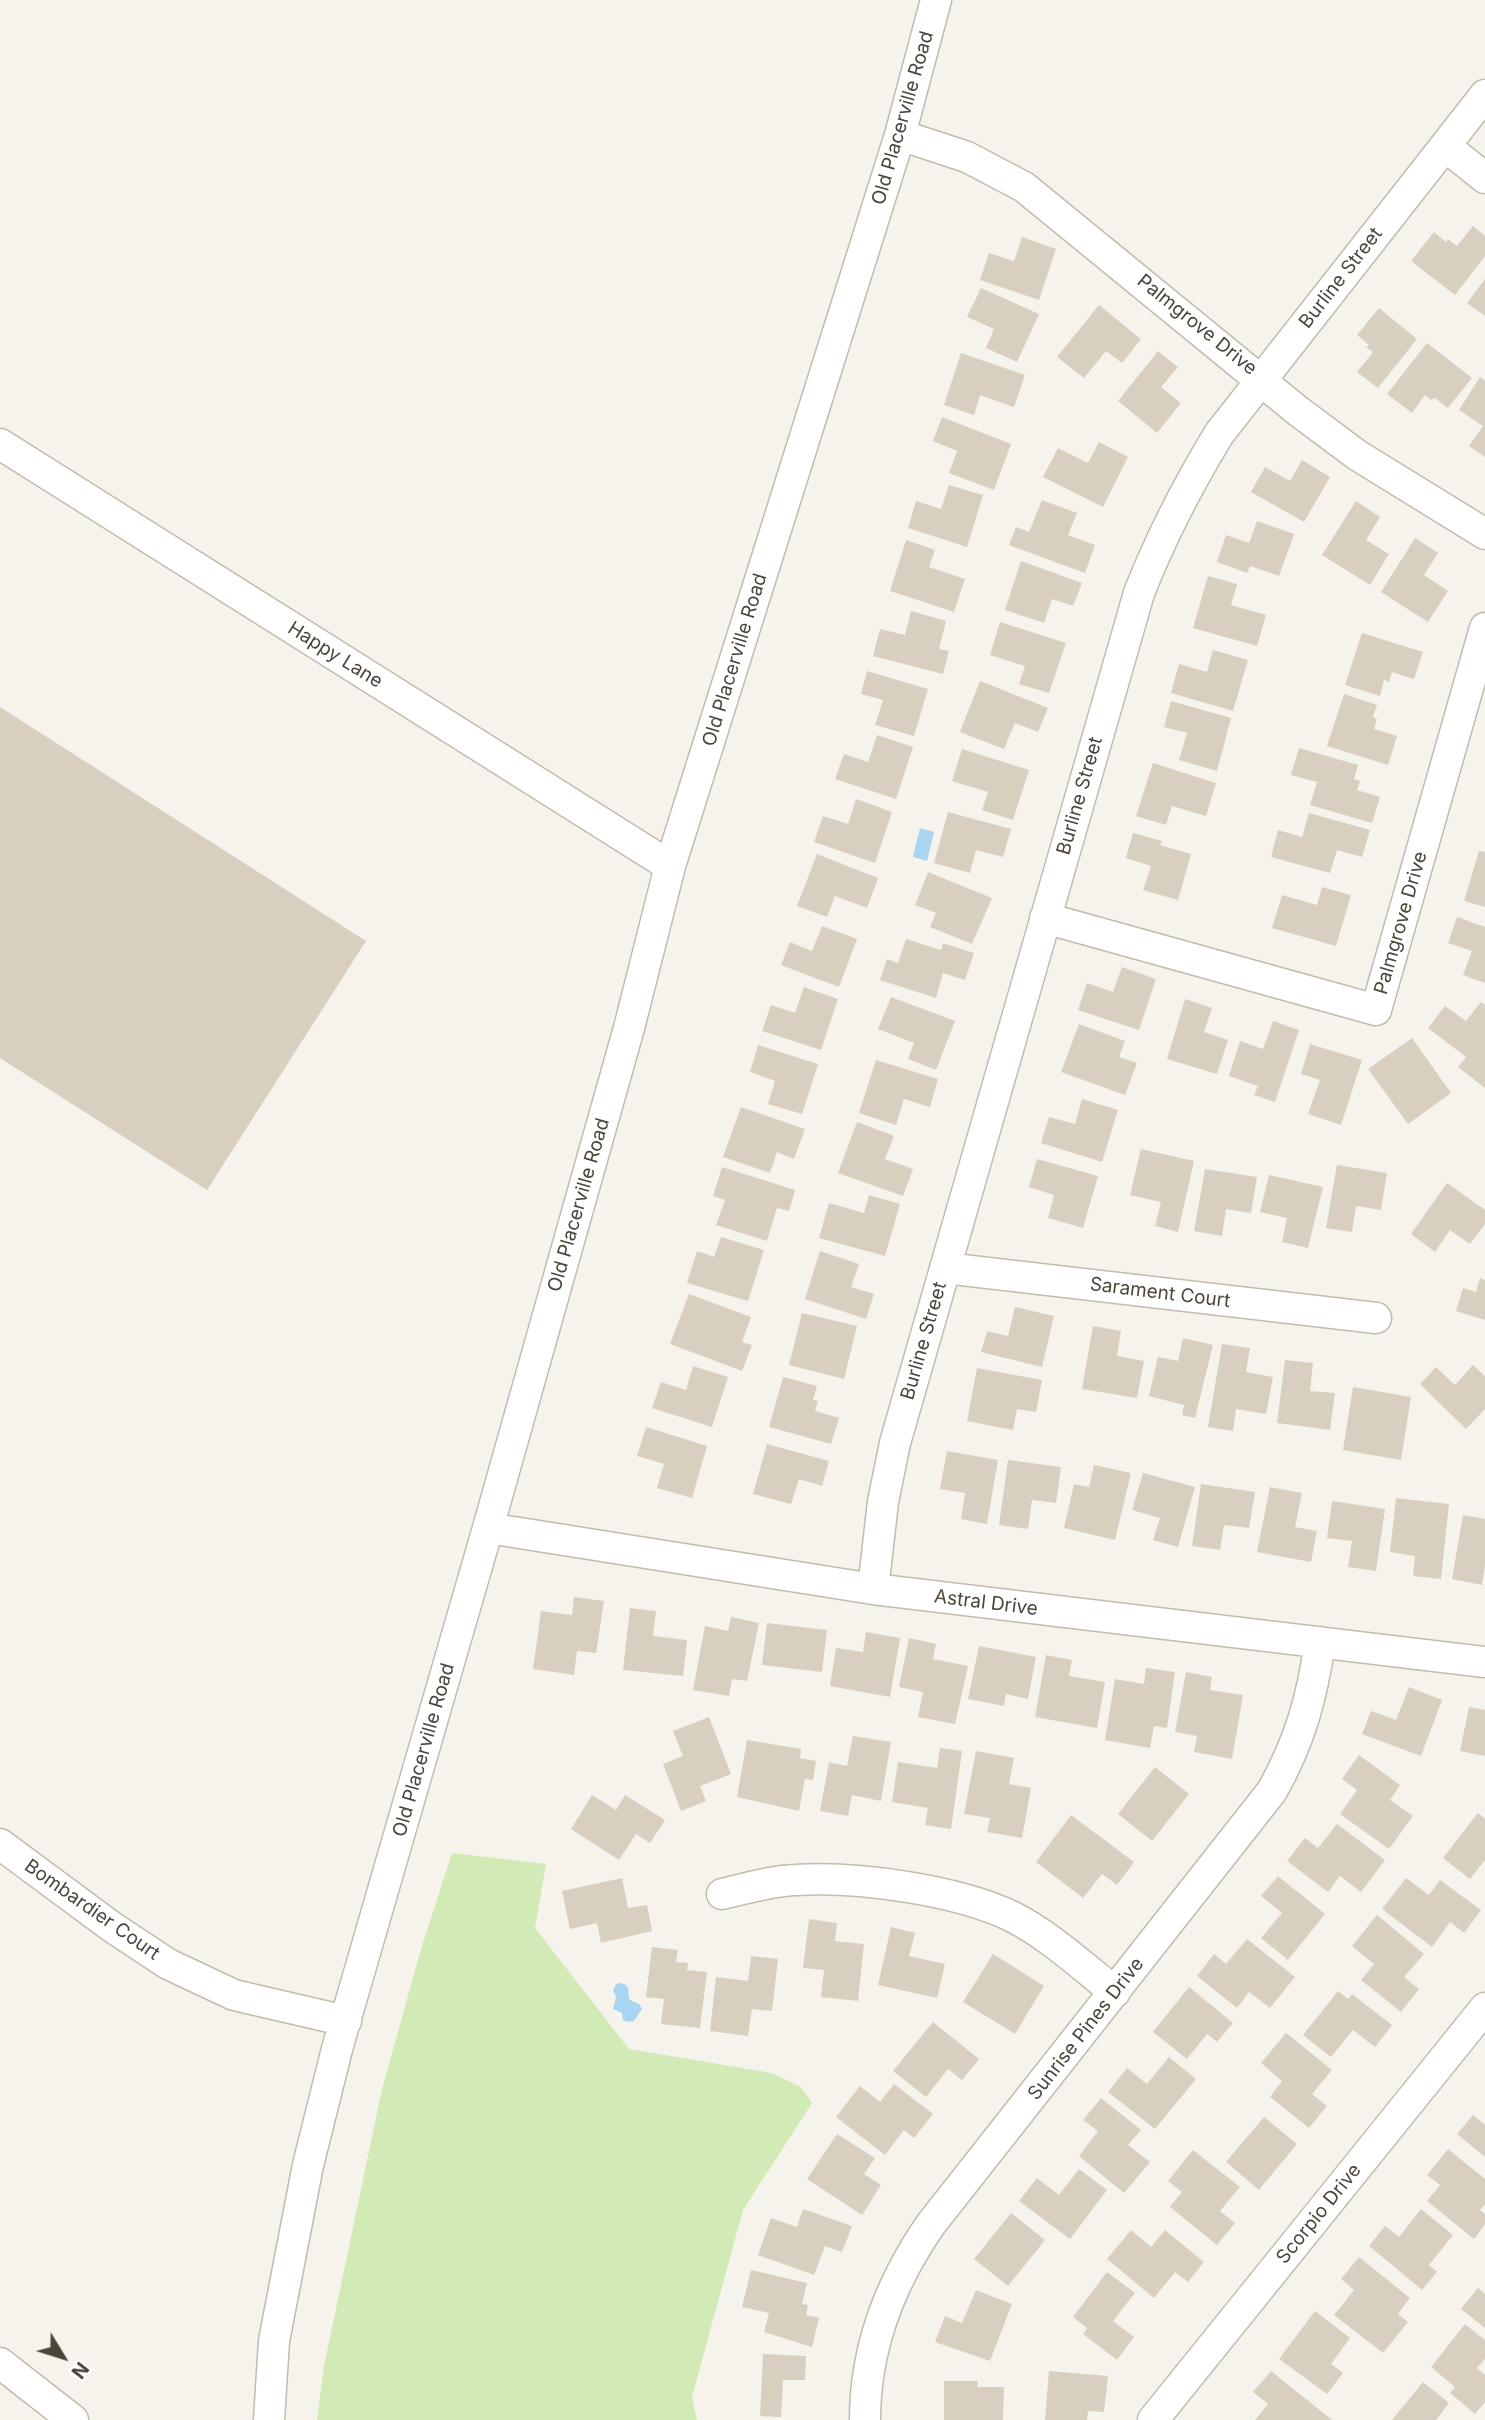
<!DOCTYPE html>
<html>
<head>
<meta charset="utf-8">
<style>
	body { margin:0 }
	#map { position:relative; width:1485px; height:2420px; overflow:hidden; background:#f6f3ec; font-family:Inter,sans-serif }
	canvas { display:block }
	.north { position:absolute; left:28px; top:2322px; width:70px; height:70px; -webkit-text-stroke:5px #fff; paint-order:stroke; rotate:128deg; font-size:19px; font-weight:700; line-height:28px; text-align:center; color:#4b4439 }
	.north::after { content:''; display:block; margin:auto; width:24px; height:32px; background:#4b4439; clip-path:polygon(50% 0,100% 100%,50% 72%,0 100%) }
</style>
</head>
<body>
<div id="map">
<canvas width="1485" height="2420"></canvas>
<div class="north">N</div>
</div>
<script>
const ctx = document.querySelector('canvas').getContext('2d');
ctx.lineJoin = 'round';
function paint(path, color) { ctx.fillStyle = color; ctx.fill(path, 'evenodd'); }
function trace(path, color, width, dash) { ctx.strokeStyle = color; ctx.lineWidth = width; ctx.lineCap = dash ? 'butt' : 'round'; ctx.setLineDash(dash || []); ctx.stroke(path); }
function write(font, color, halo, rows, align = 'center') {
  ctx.font = font + ' Inter,sans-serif'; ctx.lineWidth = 6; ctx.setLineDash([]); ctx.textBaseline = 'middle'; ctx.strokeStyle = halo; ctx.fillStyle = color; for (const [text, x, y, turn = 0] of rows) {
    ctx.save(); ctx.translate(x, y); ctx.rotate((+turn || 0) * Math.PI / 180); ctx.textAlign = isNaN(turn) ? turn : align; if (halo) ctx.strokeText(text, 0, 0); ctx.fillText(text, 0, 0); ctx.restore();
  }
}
paint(new Path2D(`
	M452 1853 546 1864 535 1928 629 2049 772 2073 801 2087 812 2103 743 2210 692 2397 697 2420H317L324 2366 382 2089 421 1949Z`), '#d2eab5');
paint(new Path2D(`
	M920 828 934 832 927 861 913 857Z
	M621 1983C633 1987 626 1992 630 2000L639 2004 642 2009 634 2021 628 2022 623 2020 622 2013 613 2009 616 1997 613 1990 616 1984Z`), '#a9d4f2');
paint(new Path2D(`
	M1473 226 1485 236V256L1455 295 1411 261 1434 232 1446 242 1448 239 1457 246Z
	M1022 237 1056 249 1039 300 980 280 989 253 1014 261Z
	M1485 279V316L1467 303Z
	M981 288 1039 314 1017 362 986 348 994 329 967 317Z
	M1099 305 1141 339 1122 363 1106 351 1084 378 1057 357Z
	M1379 308 1417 339 1378 388 1357 372 1373 352 1366 347 1369 345 1357 335Z
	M1427 343 1472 378 1448 408 1435 398 1431 400 1425 395 1412 413 1387 394Z
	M1158 351 1178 367 1161 387 1181 403 1157 433 1118 401Z
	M961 353 1025 375 1014 407 980 395 974 415 944 405Z
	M1480 377 1485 381V457L1469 446 1483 426 1459 410Z
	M942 417 1011 444 994 490 949 473 957 451 933 441Z
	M1099 442 1128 457 1103 507 1043 477 1058 448 1088 463Z
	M1302 460 1330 477 1304 522 1251 492 1265 467 1290 481Z
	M949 485 983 495 967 547 908 528 916 501 941 509Z
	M1042 500 1077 513 1068 535 1095 545 1085 573 1009 545 1016 527 1029 532Z
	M1356 501 1380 517 1366 540 1389 554 1370 585 1322 555Z
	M1257 521 1294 534 1279 576 1250 566 1247 573 1217 562 1226 535 1249 543Z
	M1415 538 1438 553 1424 575 1448 591 1428 622 1381 592Z
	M906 540 935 550 929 567 965 579 954 612 890 591Z
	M1021 561 1082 583 1073 606 1052 599 1044 623 1005 610Z
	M1208 576 1237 584 1231 605 1266 615 1257 646 1193 628Z
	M911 611 946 621 939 649 949 651 943 674 873 656 880 629 905 635Z
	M1000 622 1066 643 1049 693 1019 684 1025 666 990 655Z
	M1362 633 1423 652 1414 679 1392 672 1389 682 1384 680 1380 696 1345 685Z
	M1213 650 1248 660 1233 711 1171 693 1179 664 1207 672Z
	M867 671 928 689 914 736 875 725 883 700 861 694Z
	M980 681 1048 708 1038 732 1015 723 1004 749 960 732Z
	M1344 694 1377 705 1373 717 1377 719 1374 729 1397 736 1388 765 1327 746Z
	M1171 701 1231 718 1217 771 1179 760 1187 733 1164 727Z
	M0 707 366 941 207 1190 0 1058Z
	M877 735 913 747 896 799 835 779 844 754 868 762Z
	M1299 748 1358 765 1354 779 1360 781 1357 790 1380 797 1372 823 1310 805 1317 782 1291 775Z
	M962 749 1029 770 1013 820 982 810 988 792 952 781Z
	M1153 763 1216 783 1206 816 1172 806 1166 825 1136 816Z
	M856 799 892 812 875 863 814 842 823 816 848 824Z
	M948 812 1011 829 1003 857 976 850 970 873 934 863Z
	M1309 813 1370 830 1362 857 1337 850 1330 873 1271 857 1278 830 1302 837Z
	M1133 833 1162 841 1160 845 1191 854 1178 900 1143 890 1151 866 1126 858Z
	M1479 851 1485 852V907L1464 901Z
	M817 854 878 878 867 908 835 896 827 917 797 906Z
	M928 872 992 898 972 944 930 927 936 913 915 905Z
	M1322 887 1351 895 1336 946 1272 928 1282 895 1317 905Z
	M1457 917 1485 927V983L1463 975 1472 951 1448 943Z
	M822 926 857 939 839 987 781 965 790 942 812 951Z
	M906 939 941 950 943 943 974 953 965 980 943 973 936 998 880 980 887 959 898 963Z
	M1122 967 1156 979 1139 1030 1078 1010 1087 983 1113 992Z
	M804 987 838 999 821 1050 762 1031 771 1005 795 1013Z
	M891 997 955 1021 936 1070 908 1059 914 1043 878 1029Z
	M1185 999 1212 1008 1204 1032 1228 1040 1217 1074 1167 1059Z
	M1481 1002 1485 1005V1088L1458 1067 1466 1057 1428 1028 1445 1006 1466 1021Z
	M1273 1021 1299 1030 1275 1102 1254 1095 1258 1086 1229 1076 1240 1041 1263 1049Z
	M1079 1024 1125 1041 1119 1057 1137 1063 1125 1095 1061 1072Z
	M1412 1038 1451 1093 1408 1124 1368 1069Z
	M1310 1044 1362 1060 1341 1125 1308 1114 1320 1080 1301 1074Z
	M758 1045 818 1064 802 1114 768 1104 775 1081 750 1072Z
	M876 1060 938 1079 930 1107 904 1099 896 1125 859 1113Z
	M1082 1099 1118 1110 1102 1162 1041 1143 1049 1117 1075 1124Z
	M741 1107 805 1129 794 1159 777 1152 770 1173 723 1157Z
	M857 1122 894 1136 885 1159 913 1169 903 1196 838 1173Z
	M1141 1149 1194 1161 1178 1232 1155 1226 1161 1202 1130 1195Z
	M1037 1159 1098 1176 1083 1228 1048 1218 1054 1195 1029 1187Z
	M1337 1165 1387 1173 1381 1210 1356 1206 1352 1232 1326 1228Z
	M722 1167 795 1190 789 1211 777 1208 767 1241 716 1225 725 1200 713 1196Z
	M1205 1169 1257 1177 1251 1213 1226 1209 1222 1236 1194 1231Z
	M1269 1175 1323 1187 1308 1248 1282 1242 1287 1218 1260 1212Z
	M1447 1183 1485 1210V1224L1470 1244 1450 1230 1435 1252 1411 1234Z
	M869 1195 900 1204 885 1256 819 1238 829 1203 864 1213Z
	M721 1237 764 1250 748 1301 687 1283 697 1251 714 1257Z
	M820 1251 859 1264 851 1287 874 1294 866 1319 805 1299Z
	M1480 1278 1485 1280V1320L1456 1311 1463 1288 1476 1292Z
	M689 1294 751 1317 742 1342 752 1345 742 1371 670 1344Z
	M1015 1307 1054 1316 1042 1367 981 1352 987 1331 1008 1336Z
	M802 1313 857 1326 844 1379 789 1365Z
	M1093 1326 1121 1331 1117 1356 1144 1361 1137 1398 1082 1389Z
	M1183 1338 1213 1345 1195 1418 1182 1415 1184 1405 1149 1396 1158 1357 1178 1361Z
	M1222 1344 1250 1348 1246 1372 1273 1377 1266 1414 1236 1409 1233 1431 1208 1427Z
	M1285 1360 1313 1363 1310 1391 1335 1393 1330 1430 1277 1423Z
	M1473 1365 1485 1376V1409L1466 1429 1420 1384 1436 1367 1455 1385Z
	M693 1366 728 1377 712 1427 652 1408 661 1382 686 1390Z
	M977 1368 1042 1380 1036 1412 1017 1409 1013 1430 967 1421Z
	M783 1377 817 1386 813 1400 818 1401 815 1411 839 1418 831 1444 769 1427Z
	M1353 1387 1411 1397 1401 1460 1343 1450Z
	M646 1427 707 1446 692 1498 657 1488 664 1464 637 1456Z
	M767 1444 829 1461 822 1486 799 1479 791 1504 753 1494Z
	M947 1451 998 1460 987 1524 961 1519 965 1493 940 1489Z
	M1008 1460 1061 1467 1056 1503 1032 1500 1028 1529 999 1525Z
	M1094 1465 1131 1473 1115 1540 1064 1528 1074 1484 1089 1487Z
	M1143 1473 1195 1487 1178 1547 1153 1540 1160 1518 1132 1510Z
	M1201 1484 1255 1492 1249 1528 1224 1525 1220 1550 1192 1546Z
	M1270 1487 1302 1493 1295 1527 1317 1531 1311 1562 1257 1552Z
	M1396 1498 1449 1504 1441 1579 1413 1576 1415 1556 1390 1552Z
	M1332 1501 1385 1509 1376 1571 1348 1567 1352 1541 1327 1538Z
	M1463 1515 1485 1519V1565L1482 1585 1452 1579Z
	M574 1597 604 1601 596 1653 577 1651 574 1675 533 1669 541 1611 572 1615Z
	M630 1608 656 1611 653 1636 687 1640 683 1676 623 1670Z
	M731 1617 759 1623 747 1681 732 1679 729 1696 693 1690 705 1626 728 1631Z
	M767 1623 827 1630 822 1672 762 1665Z
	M866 1632 900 1638 890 1697 830 1686 836 1648 863 1652Z
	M909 1638 936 1644 933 1659 968 1666 955 1724 918 1717 923 1692 899 1687Z
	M979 1646 1036 1657 1028 1699 1006 1694 1004 1706 968 1699Z
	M1046 1655 1072 1660 1069 1676 1105 1682 1097 1728 1035 1717Z
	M1146 1668 1175 1672 1167 1728 1154 1726 1150 1748 1105 1740 1115 1679 1144 1684Z
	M1186 1672 1212 1677 1210 1690 1243 1695 1232 1759 1194 1752 1197 1736 1175 1732Z
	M1409 1687 1442 1700 1421 1756 1362 1734 1371 1711 1396 1720Z
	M1469 1707 1485 1710V1756L1460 1751Z
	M709 1717 731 1774 700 1786 706 1801 681 1811 663 1764 683 1756 673 1731Z
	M853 1736 891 1742 881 1801 852 1795 848 1816 820 1811 829 1762 847 1766Z
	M747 1740 801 1749 800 1758 816 1761 813 1780 805 1779 799 1811 737 1797Z
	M940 1748 962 1751 951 1829 925 1825 928 1808 892 1802 898 1762 937 1768Z
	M976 1751 1014 1758 1009 1784 1031 1788 1022 1838 987 1832 990 1818 964 1814Z
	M1359 1755 1400 1785 1390 1800 1413 1816 1389 1849 1340 1814 1357 1790 1342 1779Z
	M1155 1767 1189 1794 1152 1841 1118 1814Z
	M592 1795 616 1810 625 1795 665 1820 650 1843 636 1834 619 1860 571 1829Z
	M1478 1813 1485 1819V1860L1470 1879 1443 1858Z
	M1071 1815 1134 1862 1117 1885 1102 1874 1083 1898 1036 1862Z
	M1337 1824 1385 1860 1361 1892 1340 1876 1328 1892 1287 1861 1305 1838 1318 1848Z
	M1278 1876 1325 1914 1288 1960 1261 1938 1282 1913 1261 1896Z
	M622 1878 628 1908 647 1905 652 1931 601 1943 597 1923 570 1929 562 1891Z
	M1406 1878 1429 1895 1440 1880 1481 1910 1464 1933 1450 1922 1432 1947 1382 1909Z
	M1377 1915 1424 1954 1404 1977 1419 1989 1401 2012 1361 1980 1374 1964 1352 1946Z
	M809 1919 837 1923 835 1941 864 1944 858 2001 821 1997 824 1970 803 1968Z
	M891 1927 915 1933 909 1956 945 1964 937 1998 878 1985Z
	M1247 1939 1295 1977 1270 2008 1249 1992 1237 2008 1197 1976 1214 1954 1226 1964Z
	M652 1947 678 1950 676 1962 688 1963 687 1970 707 1972 700 2028 661 2024 664 1999 646 1997Z
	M993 1954 1044 1986 1015 2034 963 2002Z
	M751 1956 778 1959 772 2011 752 2009 748 2036 710 2031 716 1977 748 1981Z
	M1189 1987 1233 2023 1217 2042 1207 2034 1187 2059 1153 2032Z
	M1338 1991 1348 1999 1352 1994 1392 2025 1375 2047 1353 2030 1331 2057 1303 2035Z
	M933 2022 979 2059 962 2080 948 2069 926 2097 893 2071Z
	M1286 2033 1332 2070 1312 2094 1327 2106 1309 2128 1270 2097 1282 2081 1261 2063Z
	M1169 2057 1196 2079 1155 2129 1108 2092 1127 2068 1147 2084Z
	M894 2084 933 2114 914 2138 904 2130 885 2155 836 2117 860 2086 880 2102Z
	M1101 2098 1141 2130 1128 2145 1150 2162 1124 2193 1079 2156 1098 2131 1083 2120Z
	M1473 2115 1485 2125V2157L1457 2134Z
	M1264 2117 1297 2144 1259 2190 1226 2162Z
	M837 2134 875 2158 864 2174 881 2185 862 2215 807 2179Z
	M1448 2149 1485 2179V2204L1480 2210 1485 2214V2224L1474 2239 1427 2201 1440 2185 1427 2175Z
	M1193 2150 1240 2187 1220 2211 1235 2223 1217 2245 1170 2207 1182 2192 1168 2181Z
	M1079 2169 1107 2190 1070 2239 1019 2201 1037 2178 1059 2195Z
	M803 2209 852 2226 842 2252 825 2246 814 2275 758 2255 771 2218 797 2227Z
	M1421 2209 1453 2235 1429 2265 1437 2272 1422 2290 1369 2246 1385 2226 1399 2237Z
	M1011 2213 1045 2240 1008 2286 974 2259Z
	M1131 2230 1151 2247 1165 2230 1204 2262 1188 2282 1175 2272 1154 2298 1107 2259Z
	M1359 2257 1410 2298 1398 2314 1408 2322 1383 2353 1334 2315 1354 2290 1341 2279Z
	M751 2270 807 2283 802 2304 808 2305 806 2315 819 2318 812 2347 764 2332 769 2313 742 2307Z
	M1107 2272 1135 2293 1113 2321 1134 2337 1117 2360 1083 2334 1087 2328 1073 2317Z
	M1478 2288 1485 2294V2328L1461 2309Z
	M976 2290 1012 2304 990 2361 935 2342 945 2316 962 2323Z
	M1315 2311 1350 2338 1331 2364 1343 2373 1327 2394 1279 2359Z
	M1465 2324 1485 2340V2359L1477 2368 1485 2375V2402L1475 2414 1450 2393 1455 2387 1431 2367Z
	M763 2354 806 2356 805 2380H783L781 2417 760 2416Z
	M1049 2371 1108 2376 1104 2412 1088 2411 1087 2420H1045Z
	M1271 2371 1332 2420H1255L1268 2404 1253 2392Z
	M944 2381H978L977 2387H1004L1003 2420H944Z
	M1423 2382 1449 2403 1436 2420H1392Z`), '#d8cfc1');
const minor = new Path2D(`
	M900 135 967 157 1024 187 1298 411 1357 455 1485 534
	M1445 146 1485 178
	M0 444 670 866
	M1045 918 1376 1010 1485 628
	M945 1268 1376 1318
	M488 1528 873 1589 1485 1662
	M873 1589 883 1502 895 1443 1139 593C1161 537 1188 485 1219 434L1485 95
	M0 1844 112 1927 168 1964 234 1995 346 2021
	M722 1894C747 1888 771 1881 796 1880 857 1876 956 1890 1011 1916 1049 1935 1082 1966 1115 1992
	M0 2363 73 2420
	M269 2420 274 2341 308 2165 337 2049 488 1528 629 1028 670 866 900 135 936 0
	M865 2420C865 2347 890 2283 931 2224L1272 1791C1300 1741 1312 1698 1320 1642
	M1153 2420 1485 2008`);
trace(minor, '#c2bbae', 33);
trace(minor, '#fff', 30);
write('19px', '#4b4439', '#fff', [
	["Old Placerville Road",903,118,-74],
	["Burline Street",1341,278,-52],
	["Palmgrove Drive",1197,325,39],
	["Happy Lane",335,655,32],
	["Old Placerville Road",735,660,-73],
	["Burline Street",1080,796,-74],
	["Palmgrove Drive",1401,923,-74],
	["Old Placerville Road",579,1205,-74],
	["Sarament Court",1160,1293,7],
	["Burline Street",924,1341,-74],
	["Astral Drive",986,1603,7],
	["Old Placerville Road",424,1750,-74],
	["Bombardier Court",92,1910,35],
	["Sunrise Pines Drive",1086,2029,-52],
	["Scorpio Drive",1319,2214,-51]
]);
</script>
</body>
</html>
